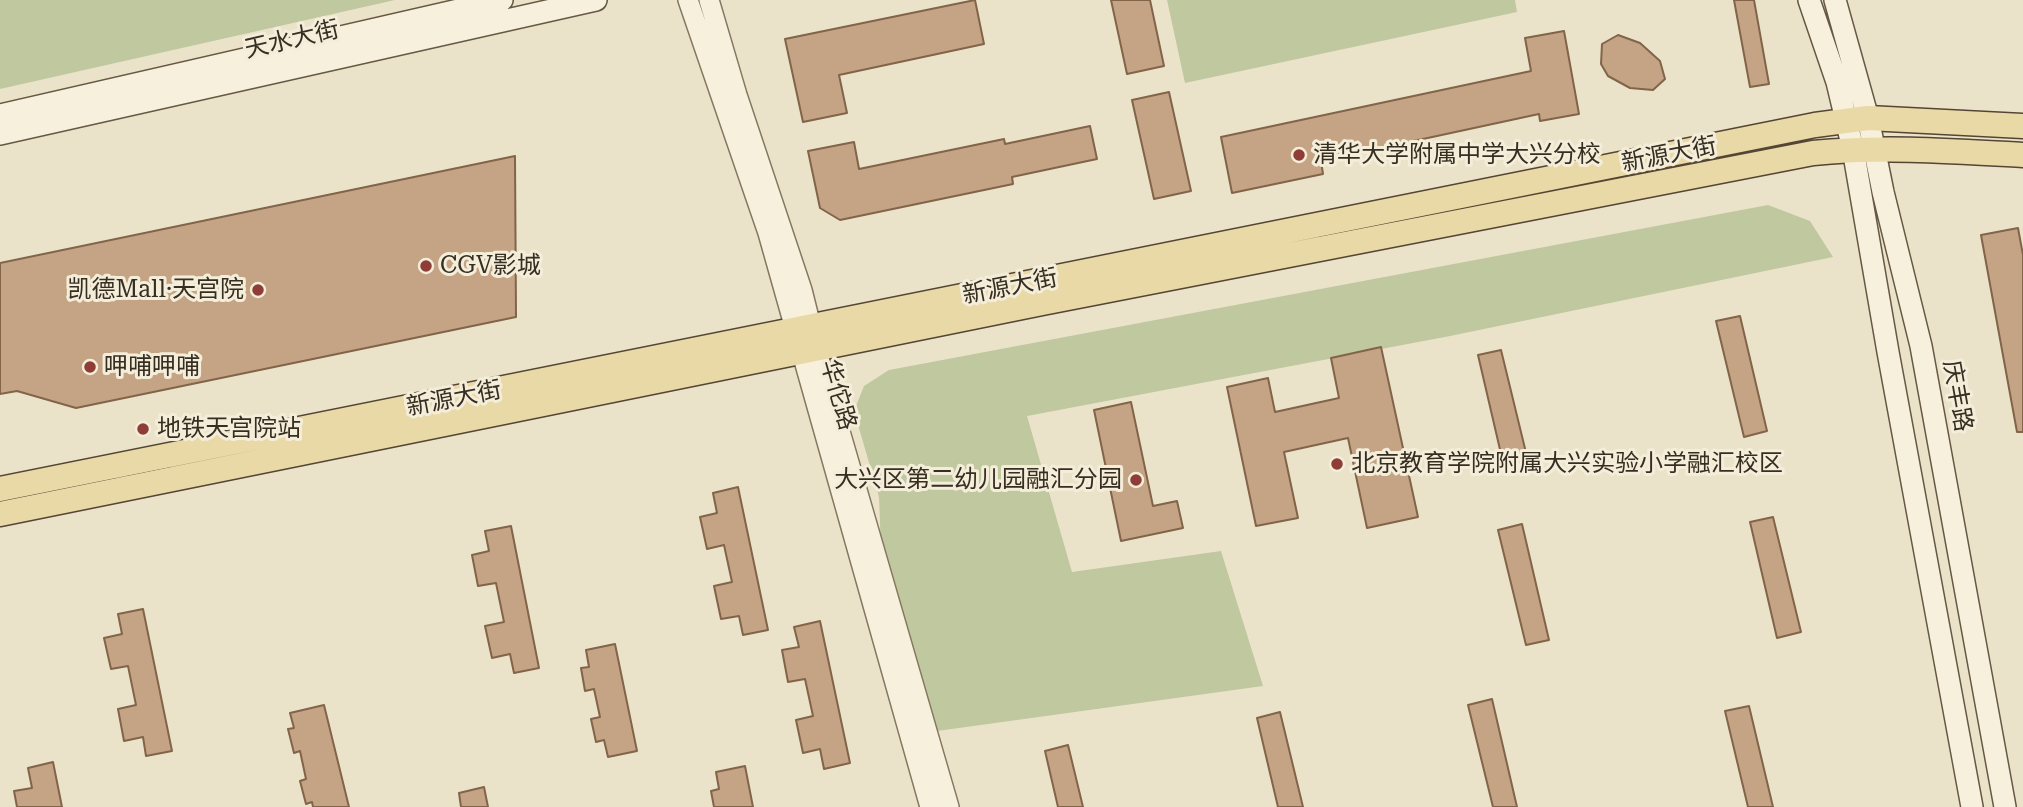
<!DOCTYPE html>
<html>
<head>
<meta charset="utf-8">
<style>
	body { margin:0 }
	canvas { display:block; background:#eae3ca }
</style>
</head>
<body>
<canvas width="2023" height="807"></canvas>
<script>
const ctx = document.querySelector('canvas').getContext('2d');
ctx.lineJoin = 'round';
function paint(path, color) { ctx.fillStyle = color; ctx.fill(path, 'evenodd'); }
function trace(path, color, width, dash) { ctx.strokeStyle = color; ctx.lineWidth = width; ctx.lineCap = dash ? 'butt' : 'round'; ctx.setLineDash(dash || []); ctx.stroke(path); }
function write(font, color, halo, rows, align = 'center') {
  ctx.font = font + ' "Roboto Serif","Noto Sans SC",serif'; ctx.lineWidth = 6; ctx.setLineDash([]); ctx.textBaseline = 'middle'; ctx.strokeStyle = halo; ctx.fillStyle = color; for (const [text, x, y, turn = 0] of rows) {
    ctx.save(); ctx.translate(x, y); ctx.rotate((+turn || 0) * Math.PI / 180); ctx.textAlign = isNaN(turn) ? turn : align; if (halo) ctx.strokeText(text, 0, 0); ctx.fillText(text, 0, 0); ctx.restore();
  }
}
paint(new Path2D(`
	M0 0H395L0 89Z
	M1167 0H1515L1517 12 1185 83Z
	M1768 205 1810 221 1833 257 1450 336 1027 416 1072 572 1221 551 1263 686 930 732 882 575 879 497 854 411 864 386 889 370Z`), '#c0c89f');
const building = new Path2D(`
	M975 0 984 44 839 75 847 113 803 122 785 39Z
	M1111 0H1150L1164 66 1127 74Z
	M1734 0H1754L1769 84 1750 87Z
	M1564 31 1579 114 1540 121 1539 114 1321 161 1323 174 1232 193 1221 137 1531 71 1525 38Z
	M1618 35 1640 43 1660 61 1665 79 1653 90 1630 88 1608 76 1601 64 1602 44Z
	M1169 92 1191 191 1154 199 1132 100Z
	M1090 126 1097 159 1012 177 1013 184 840 220 820 208 808 151 854 142 859 169 1004 139 1005 144Z
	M515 156 516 317 76 408 17 391 0 394V263Z
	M2018 228 2023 255V432H2017L1981 235Z
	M1740 316 1767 431 1744 437 1716 321Z
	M1381 347 1418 517 1367 528 1348 438 1284 452 1298 518 1256 526 1227 387 1268 378 1275 412 1339 398 1331 358Z
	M1501 350 1529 465 1505 471 1478 355Z
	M1131 402 1153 506 1177 501 1183 528 1121 541 1094 410Z
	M738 487 768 630 743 635 739 616 721 619 714 586 732 582 724 545 707 549 700 517 717 513 713 493Z
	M1773 517 1801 632 1777 638 1750 522Z
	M1522 524 1549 640 1526 645 1498 530Z
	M511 526 539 668 514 673 510 654 492 658 485 626 504 622 496 583 478 586 472 555 489 551 485 531Z
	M143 609 172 751 146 756 143 737 124 741 118 709 136 705 128 666 111 669 104 638 122 634 118 614Z
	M820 621 850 763 824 769 820 749 803 753 796 720 813 716 805 679 788 682 782 650 799 647 794 627Z
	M615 644 637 751 608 757 604 740 596 742 591 719 600 717 594 689 585 691 581 668 589 667 586 650Z
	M1492 699 1517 807H1493L1468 705Z
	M324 705 349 807H313L312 802 306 804 300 781 306 779 300 751 294 753 288 729 294 728 290 713Z
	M1749 706 1773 807H1748L1725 711Z
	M1280 712 1303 807H1278L1257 718Z
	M1068 745 1083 807H1058L1045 751Z
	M53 762 62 807H17L14 791 32 788 28 768Z
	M745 766 753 807H714L711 791 719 789 716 772Z
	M484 787 488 807H461L459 793Z`);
paint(building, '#c4a484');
trace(building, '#826449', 2);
const tertiary = new Path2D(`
	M688 0 768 233 930 807
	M709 0 737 95 802 290 821 366 949 807`);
const secondary = new Path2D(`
	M1809 0 1837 82 1853 149 1888 352 1972 807
	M1835 0 1868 118 1883 192 1921 346 2005 807
	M0 115 502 0
	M0 134 596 0`);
const primary = new Path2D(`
	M0 489 1815 125 1868 118 2023 126
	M0 514 1042 303 1813 153C1883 146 1953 151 2023 155`);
trace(tertiary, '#857760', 22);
trace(secondary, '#675843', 24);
trace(primary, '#544534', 27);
trace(tertiary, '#f6f0dd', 19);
trace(secondary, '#f6f0dd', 21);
trace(primary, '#e9d9a7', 24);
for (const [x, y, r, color] of [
	[1299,155,7,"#8e3d37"],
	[426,266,7,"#8e3d37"],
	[258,290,7,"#8e3d37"],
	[90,367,7,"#8e3d37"],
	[143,429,7,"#8e3d37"],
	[1337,464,7,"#8e3d37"],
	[1136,480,7,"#8e3d37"]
]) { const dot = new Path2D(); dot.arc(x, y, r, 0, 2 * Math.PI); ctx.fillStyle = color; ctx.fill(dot); trace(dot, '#f3edd9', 2.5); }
write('24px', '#372e22', '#f3edd9', [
	["天水大街",292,40,-13],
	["新源大街",1669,155,-11],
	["新源大街",1010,287,-11],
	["华佗路",838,395,74],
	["庆丰路",1957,396,80],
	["新源大街",454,399,-11]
]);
write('24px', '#372e22', '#f3edd9', [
	["清华大学附属中学大兴分校",1313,155],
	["CGV影城",440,266],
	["凯德Mall·天宫院",244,290,"right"],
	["呷哺呷哺",104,367],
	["地铁天宫院站",157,429],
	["北京教育学院附属大兴实验小学融汇校区",1351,464],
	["大兴区第二幼儿园融汇分园",1122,480,"right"]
], 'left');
</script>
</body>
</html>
